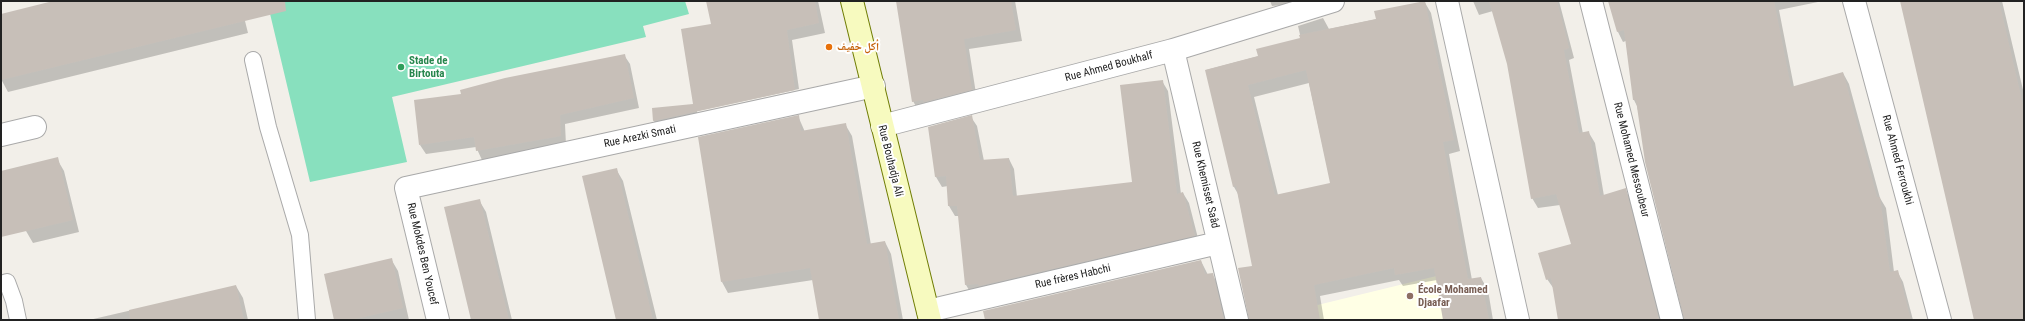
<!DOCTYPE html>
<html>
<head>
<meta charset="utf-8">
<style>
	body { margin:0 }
	#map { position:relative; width:2025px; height:321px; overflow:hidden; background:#f2efe9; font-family:"Roboto Condensed",sans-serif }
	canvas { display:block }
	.frame { position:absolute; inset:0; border:2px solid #222; pointer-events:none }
</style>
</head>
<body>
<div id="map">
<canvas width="2025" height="321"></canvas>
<div class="frame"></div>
</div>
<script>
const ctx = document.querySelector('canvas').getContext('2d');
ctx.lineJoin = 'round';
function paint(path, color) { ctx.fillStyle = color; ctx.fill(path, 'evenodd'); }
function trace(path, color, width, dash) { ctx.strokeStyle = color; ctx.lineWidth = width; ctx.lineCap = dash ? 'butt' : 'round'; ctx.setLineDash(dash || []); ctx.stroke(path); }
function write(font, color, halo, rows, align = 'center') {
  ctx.font = font + ' "Roboto Condensed","Noto Naskh Arabic",sans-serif'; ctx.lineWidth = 4; ctx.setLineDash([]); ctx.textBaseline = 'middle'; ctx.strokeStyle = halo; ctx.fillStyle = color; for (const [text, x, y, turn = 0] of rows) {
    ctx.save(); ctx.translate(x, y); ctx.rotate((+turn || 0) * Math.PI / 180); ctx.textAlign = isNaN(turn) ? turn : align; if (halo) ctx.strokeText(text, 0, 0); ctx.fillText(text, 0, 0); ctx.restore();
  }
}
paint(new Path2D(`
	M1457 271 1469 320H1256Z`), '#ffffe5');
paint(new Path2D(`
	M267 1H685L689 14 643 26 646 37 392 97 407 162 310 182Z`), '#88e0be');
paint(new Path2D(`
	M57 1H240L248 33 8 92 1 79V15Z
	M707 1H818L825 33 792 40 799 89 697 111V113L799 91 800 100 660 131 654 121 653 109 694 105 712 25Z
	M897 1H1015L1022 41 969 49 977 100 919 112 913 101Z
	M1270 1H1326L1272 6Z
	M1424 1 1431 13 1460 151 1449 154 1472 280 1481 278 1488 290 1493 320H1444L1437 280 1403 286 1399 280 1320 296 1324 320H1278L1253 266 1238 194 1234 187 1206 70 1259 56 1301 39 1298 26 1323 18 1329 29 1377 19ZM1309 83 1331 184 1278 195 1254 97Z
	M1473 1H1559L1574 58 1569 60 1583 134 1589 133 1595 143 1604 196 1625 190 1631 200 1662 320H1559L1554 289 1547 279 1572 245 1560 205 1538 208 1532 198 1508 64 1493 11 1479 15Z
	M1609 1H1818V2L1779 10 1794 87 1843 73 1849 84 1880 198 1886 208 1894 272 1897 271 1903 282 1913 320H1685L1637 106 1634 100 1626 41 1623 42 1618 32Z
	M1901 1H2002L2024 94V320H1976Z
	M624 55 630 64 639 108 565 124 566 145 482 160 476 147 426 154 420 145 462 95Z
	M1162 81 1168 91 1181 194 1183 193 1189 203 1200 246 972 295 966 285 959 216H955L949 206 948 186 942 187 936 177 929 128 971 117 977 126 984 161 1009 159 1014 169 1017 197 1133 183Z
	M798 116 805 132 845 124 852 136 871 245 885 242 891 254 903 320H820L813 280 728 293 722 282Z
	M57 159 64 171 79 232 33 243 26 231 13 169Z
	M616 169 623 181 657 320H617Z
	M479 200 486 212 512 320H472Z
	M391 259 398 271 409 320H336Z
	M1201 261 1208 275 1212 274 1219 286 1227 317H1224L1225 320H986Z
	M236 286 243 298 248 320H89Z`), '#0003');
paint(new Path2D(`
	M53 1H285L286 11 1 80V14Z
	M706 1H815L819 23 787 30 795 90 653 121 652 108 693 104 681 29 711 24Z
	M896 1H1011L1016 30 964 39 972 90 924 102 923 100 912 102Z
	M1425 1 1454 140 1443 142 1468 279 1481 277 1489 320H1443L1434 268 1395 275 1394 268 1314 285 1320 320H1249L1238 268 1252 266 1236 186 1233 187 1205 70 1258 56 1256 49 1300 38 1299 35 1376 19 1374 11ZM1306 70 1330 183 1275 195 1248 85Z
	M1489 1H1557L1569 48 1564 50 1579 133 1589 131 1600 196 1626 188 1659 320H1558L1551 278 1546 280 1538 253 1571 244 1556 194 1531 199 1507 64Z
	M1608 1H1774L1791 87 1843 72 1877 197H1880L1890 272 1898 270 1911 320H1684L1645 162 1636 100H1633L1624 30 1617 32Z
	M1900 1H1999L2024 109V320H1974Z
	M625 54 634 98 560 115 561 136 476 151 474 137 419 145 414 100 461 94 460 90 505 78Z
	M1163 80 1177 194 1183 192 1195 236 979 286 978 284 965 285 957 206H948L946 176 935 177 928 127 972 115 980 160 1009 158 1013 196 1132 182 1120 85Z
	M799 115 801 131 846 123 867 244 885 241 899 320H819L810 268 721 282 698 137Z
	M58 157 73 220 1 237V171Z
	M617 168 653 320H616L582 176Z
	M480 199 509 320H471L444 207Z
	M392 258 403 308 351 320H334L324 274Z
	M1201 260 1205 274 1213 273 1224 320H985L983 311Z
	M236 285 244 320H130L129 310Z`), '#c7bfb8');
const lane = new Path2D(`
	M253 60 268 127 300 235 307 320
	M1 284 7 282 14 301 18 320`);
const street = new Path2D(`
	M1447 1 1518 320
	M1591 1 1672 320
	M1854 1 1940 320
	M1173 50 1237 320
	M882 126 1173 50 1333 1
	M1 135 35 127
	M928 311 1218 243
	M438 320 406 188 874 86`);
const secondary = new Path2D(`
	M852 1 930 320`);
trace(lane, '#a9a9a9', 18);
trace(street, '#a9a9a9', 24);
trace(secondary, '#707d05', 24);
trace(lane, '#fff', 16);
trace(street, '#fff', 22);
trace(secondary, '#f7fabf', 22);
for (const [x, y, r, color] of [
	[829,47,4,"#e8710a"],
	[401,67,4,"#2e9e5b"],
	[1410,296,4,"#8d6e63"]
]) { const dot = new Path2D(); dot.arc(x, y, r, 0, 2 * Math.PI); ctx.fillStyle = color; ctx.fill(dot); trace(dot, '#fff', 1.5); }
write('bold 11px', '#c56008', '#fff', [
	["أكل خفيف",837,47]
], 'left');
write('bold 11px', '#27864d', '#fff', [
	["Stade de",409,61],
	["Birtouta",409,74]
], 'left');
write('11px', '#222', '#fff', [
	["Rue Ahmed Boukhalf",1109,67,-15],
	["Rue Arezki Smati",640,137,-12],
	["Rue Mohamed Messoubeur",1631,160,76],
	["Rue Ahmed Ferroukhi",1897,160,75],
	["Rue Bouhadja Ali",890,161,76],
	["Rue Khemisset Saâd",1205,185,77],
	["Rue Mokdes Ben Youcef",422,254,77],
	["Rue frères Habchi",1073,277,-13]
]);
write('bold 11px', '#785e54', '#fff', [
	["École Mohamed",1418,290],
	["Djaafar",1418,303]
], 'left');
</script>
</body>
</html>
